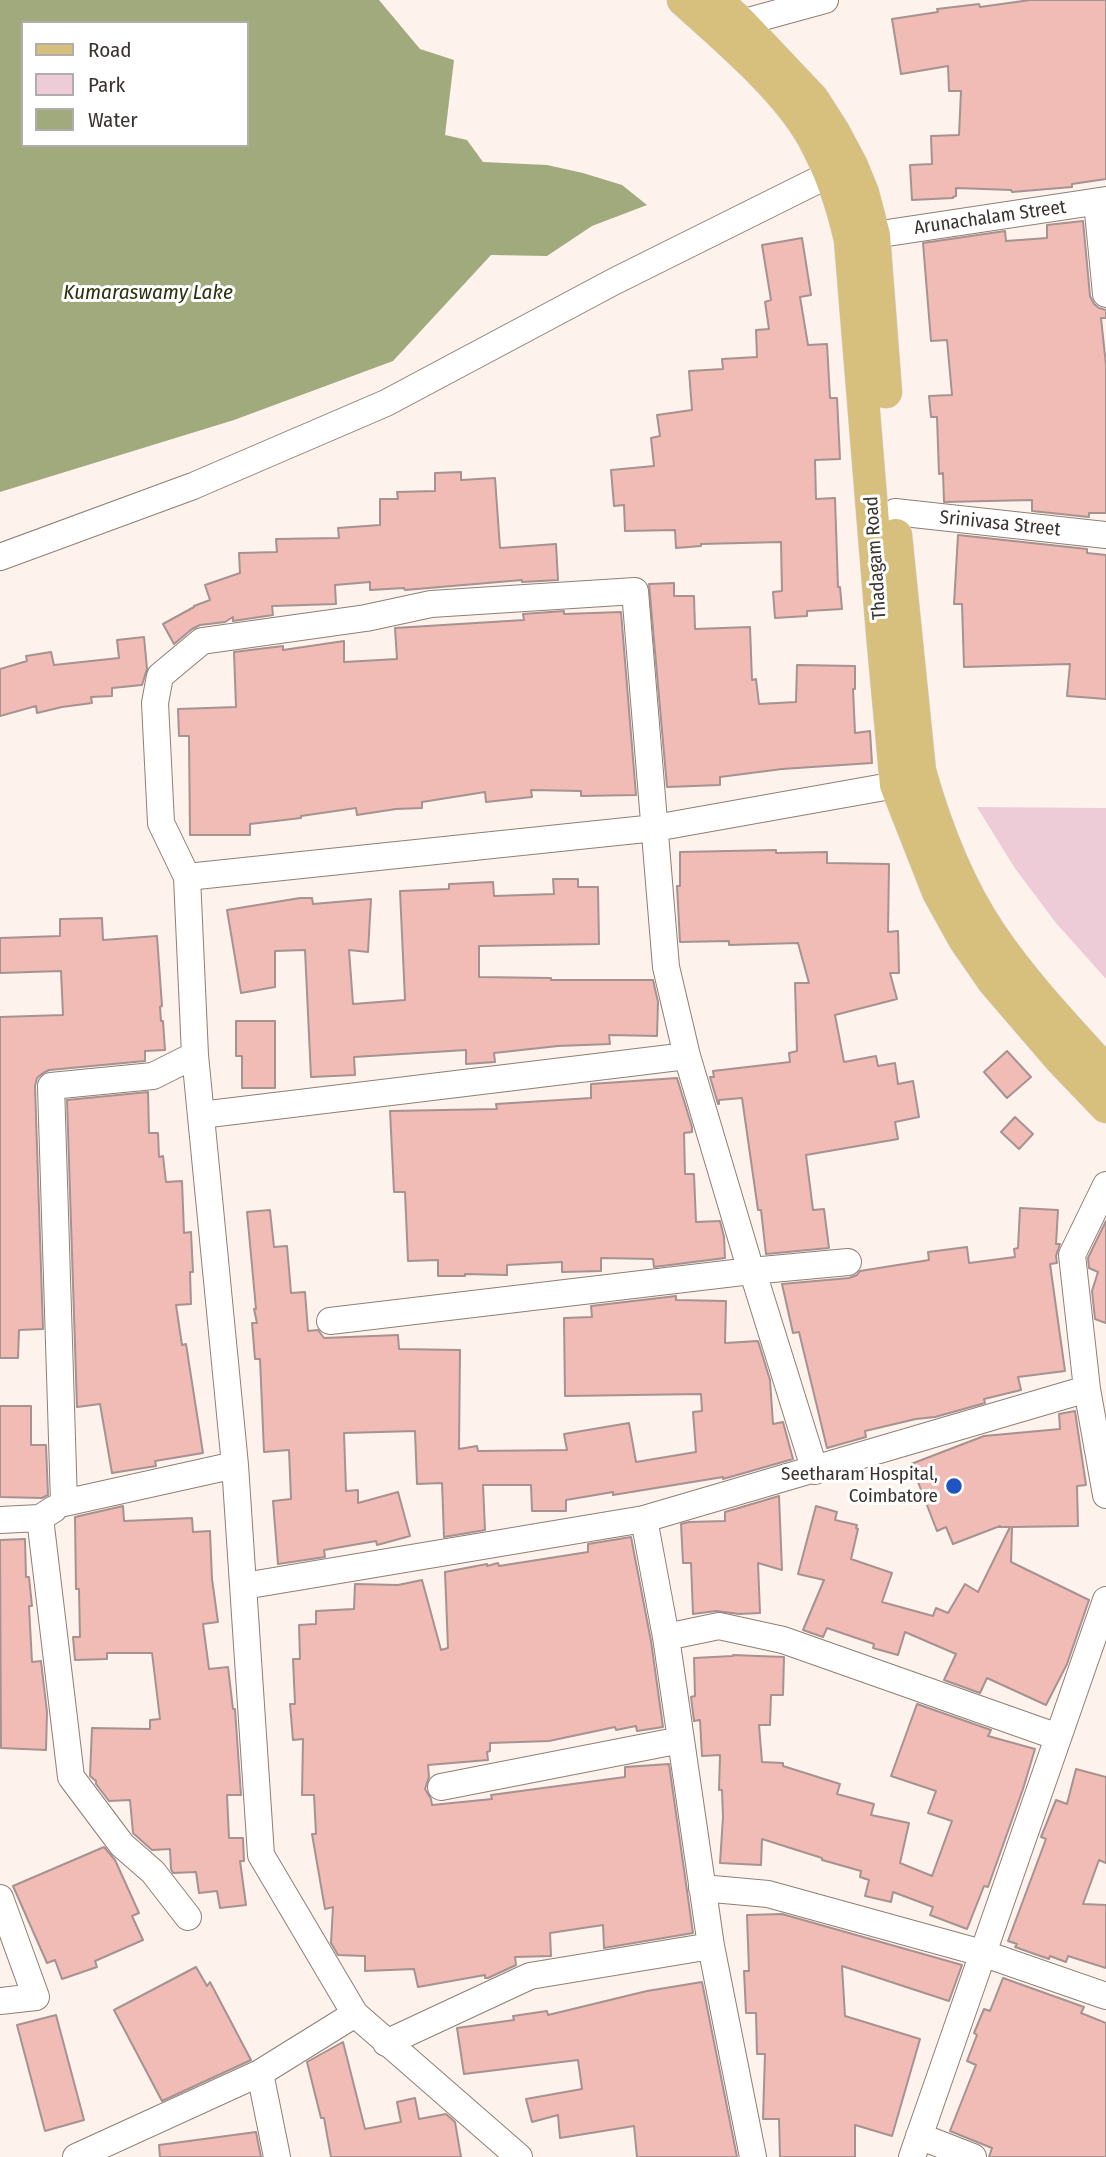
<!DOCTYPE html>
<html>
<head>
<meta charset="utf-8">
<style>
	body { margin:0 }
	#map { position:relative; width:1106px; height:2157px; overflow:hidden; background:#fdf3ec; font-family:"Fira Sans Condensed",sans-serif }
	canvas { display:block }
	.legend { position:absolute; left:21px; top:21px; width:228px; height:126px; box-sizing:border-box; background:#fff; border:2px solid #b0adac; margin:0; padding:9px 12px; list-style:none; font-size:21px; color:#3a332f }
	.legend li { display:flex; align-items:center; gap:14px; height:35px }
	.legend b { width:35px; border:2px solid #b0adac }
</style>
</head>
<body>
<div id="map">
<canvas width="1106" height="2157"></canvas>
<ul class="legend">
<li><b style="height:9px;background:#d7bf7d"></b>Road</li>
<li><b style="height:19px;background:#edccd8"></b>Park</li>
<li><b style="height:19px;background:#a1aa7d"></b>Water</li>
</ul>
</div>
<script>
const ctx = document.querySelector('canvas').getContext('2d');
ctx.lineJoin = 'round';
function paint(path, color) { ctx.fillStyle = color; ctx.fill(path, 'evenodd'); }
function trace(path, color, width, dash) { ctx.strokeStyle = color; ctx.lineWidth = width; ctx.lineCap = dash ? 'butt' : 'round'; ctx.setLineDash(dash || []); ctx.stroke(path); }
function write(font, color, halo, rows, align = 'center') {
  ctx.font = font + ' "Fira Sans Condensed",sans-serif'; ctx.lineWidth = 6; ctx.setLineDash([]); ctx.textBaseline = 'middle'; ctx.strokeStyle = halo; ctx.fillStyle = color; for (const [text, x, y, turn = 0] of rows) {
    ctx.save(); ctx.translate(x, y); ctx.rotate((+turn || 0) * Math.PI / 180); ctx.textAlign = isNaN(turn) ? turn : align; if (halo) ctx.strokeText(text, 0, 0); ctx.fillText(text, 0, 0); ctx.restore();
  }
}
paint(new Path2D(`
	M977 807 1106 808V979L1056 923 1014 867Z`), '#edccd8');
paint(new Path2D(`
	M0 0H379L420 49 454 60 445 135 467 140 483 162 547 165 583 173 622 185 647 205 592 226 547 256 491 255 393 361 234 420 0 492ZM23 23H247V145H23Z`), '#a1aa7d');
const building = new Path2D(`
	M1030 0H1106V179L1072 184V187L1012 192 1011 190 956 188V196L953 197V198L912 200 910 165 932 164 931 136 959 135 961 91H949L948 66 901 74 892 19 938 12 937 9 979 4 980 7Z
	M1083 221 1090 296 1094 304 1099 308 1106 310V318H1101L1106 365V513H1089V517L1032 511V500L944 502 943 473 939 474 937 417H931L929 396 952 395 947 340 931 341 923 243 1005 231 1006 241 1047 238V225Z
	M802 238 811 295 800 297 808 345 827 344 830 398H837L840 459 815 460 816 499 835 498 838 587H840L842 609 807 611V616L775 618 773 592 782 591 781 542 701 544V546L676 548 675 530 625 531 624 505 614 506 611 470 654 466 651 438 660 436 657 415 692 410 689 371 723 369 722 359 757 357 756 330 769 329 765 302 771 300 762 245Z
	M461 472V480L495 478 500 548 556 544 558 580 522 582V580L405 590 404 588 370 590V582L335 585 336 604 272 606 273 615 233 621V617L225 622 200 625 192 629 174 644 163 624 194 607V606L210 600 205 585 240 573 239 553 277 552 276 539 339 538 338 528 380 525V499H398L397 492 435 491V473Z
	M958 535 1087 549V553L1106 555V699L1067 696 1070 664 964 667 962 604H954Z
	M674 583V596H694L695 629 750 627 752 680 756 679 759 704 796 702 797 665 855 666V689H853L855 733 870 731 872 763 782 769 720 777V785L667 787 649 584Z
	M564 611V614L621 612 636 795 581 796V791L531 790 532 797 486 802 485 792 422 802V808L396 809 357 815 356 808 301 816V818L250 824V835H190L189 736H179L178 709 236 707 234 652 283 646V650L344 641V662L397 659 395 628 524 620 523 614Z
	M144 637 147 669 142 685 112 688V696L91 697 92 703 62 707 37 713 36 706 0 716V669L27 661 26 656 51 652 54 665 119 658 117 640Z
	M776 850V853L827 852V863L889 864 888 932 898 931 899 973H890L897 999 835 1015 844 1062 876 1056 878 1066 895 1063 898 1084 913 1081 919 1117 895 1122 898 1139 806 1155 813 1210 824 1209 829 1248 766 1254 761 1210H758L742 1098 719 1100V1104H718L710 1077H714L713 1071 790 1062 789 1053 797 1051 795 983H809L798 943 729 945V941L680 942 677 886H680V852Z
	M553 879H578V887H598L599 944 479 946V977L551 978V980H653L658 1002 657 1036 609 1035 610 1044 558 1046 494 1053 495 1062 466 1064V1050L354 1057 355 1075 311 1077 305 950 275 951V987L241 993 227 910 300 898H312L313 904 371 899 368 952 349 950 353 1004 405 1000 400 891 449 889V884L493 882 494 896 554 894Z
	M102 918 103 940 157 936 162 1006 160 1007 161 1021H163L165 1050 145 1051V1061L49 1070 43 1073 37 1078 35 1086 43 1329 19 1330 18 1358H0V1017L63 1015 61 971 0 973V938L60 936V919Z
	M236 1021H275V1088H242V1056H236Z
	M1007 1051 1031 1077 1007 1098 984 1072Z
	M677 1078 692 1127V1132L684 1133 685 1174H694L696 1222 720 1221 724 1237 725 1258 654 1267 653 1259 601 1258V1271L562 1272V1262L507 1265V1275L465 1274V1276H438V1260L408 1261 405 1192H394L390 1111 497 1109 496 1104 591 1098V1084Z
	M148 1092 149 1133H158L159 1157 163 1156 166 1182 182 1181 184 1233 191 1232 193 1272H190L191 1304 176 1305 182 1345 186 1344 203 1453 155 1461 156 1466 112 1473 100 1404 77 1407 67 1100Z
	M1015 1117 1033 1134 1019 1149 1001 1132Z
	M1020 1208 1058 1210 1056 1244H1060L1056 1256 1057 1263 1050 1264 1065 1371 1018 1377 1021 1390 984 1399 985 1403 935 1417 916 1419 865 1431 866 1437 827 1448 799 1332 793 1333 782 1284 849 1278 857 1275 860 1271 929 1260 928 1252 967 1247 969 1263 1015 1257 1014 1249 1018 1248Z
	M270 1210 274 1247 287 1246 291 1293 305 1292 308 1331 318 1330 324 1338 398 1335 399 1349 460 1350 459 1449 477 1446 478 1451 567 1450 564 1434 629 1423 636 1462 696 1452 693 1412 702 1411 701 1394 565 1396 564 1318 592 1317 591 1306 676 1296V1300L726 1301 725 1343 758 1341 770 1380 773 1424 783 1422 793 1459 723 1479V1477L613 1495V1492L566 1500V1511H532L531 1485H483L485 1530 444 1537 442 1483 417 1484 415 1431 344 1433 346 1491 358 1490V1503L398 1492 410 1536 377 1545 376 1541 324 1550 325 1557 278 1564 273 1501 291 1499 289 1450 264 1452 260 1359H255L252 1323H257L254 1309H256L247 1212Z
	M1106 1221V1323L1095 1319 1092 1291 1098 1272 1089 1268 1088 1258Z
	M0 1406H31V1445H46L48 1495 42 1498 0 1497Z
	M1075 1411 1086 1485 1077 1486 1078 1526 1012 1527 1011 1562 1089 1600 1067 1664 1046 1705 987 1678 980 1693 944 1680 956 1654 905 1632 898 1655 873 1648 874 1644 827 1628 823 1637 803 1630 824 1580 798 1574 816 1506 837 1512 835 1520 857 1525 856 1528 858 1529 851 1559 892 1573 882 1602 933 1616 936 1608 948 1613 965 1584 978 1592 1010 1527H999L1000 1526 953 1544 946 1527 937 1531 911 1464 984 1436 1060 1429 1059 1414Z
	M779 1496 782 1570 758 1563 760 1613 739 1614 716 1611 693 1614 691 1563H683L681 1524 689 1522 725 1521V1512Z
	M123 1506 124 1521 192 1518 193 1532 210 1531 212 1579 218 1622 203 1624 209 1669 228 1667 233 1709H235L241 1795H227L229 1838H243L244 1861H240L246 1905 220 1908 217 1891 199 1893 196 1872 173 1873 171 1869 170 1849 152 1850 133 1833 130 1800 109 1801 96 1784V1781L90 1776 92 1728 150 1729V1720L160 1719 152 1653H107V1659L75 1660 73 1637H80L79 1589H76L75 1517Z
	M631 1537 651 1641 663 1727 637 1731 636 1726 616 1730 615 1727 549 1741 490 1743V1751L487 1752 488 1760 428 1765 429 1777 425 1789 431 1799 432 1805 492 1799 491 1795 625 1777V1767L669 1764 693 1933 604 1948 603 1925 550 1933 551 1956 515 1957 516 1965 488 1978H485V1975L418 1987 414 1969 365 1971V1956L338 1955 331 1943 333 1907 325 1909 312 1834H316L314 1795H302L303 1739 293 1740 290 1704H295L293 1659H300L299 1625 316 1624V1611L354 1609 355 1584 398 1585 422 1580 441 1650 448 1648 445 1572 487 1564V1566L498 1563 499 1566 588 1552V1544Z
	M25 1539 26 1577H29L32 1606H29L32 1662 41 1661 47 1712 46 1750 1 1748 0 1540Z
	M733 1655 784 1657 783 1695H771L770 1725H759L762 1762 783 1763V1766L840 1784 837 1794 874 1804 871 1815 909 1823 900 1863 932 1876 952 1821 928 1813 936 1791 891 1776 917 1704 991 1730 988 1736 1035 1749 1023 1789 988 1887 984 1886 967 1929 930 1915 933 1907 893 1892 891 1902 865 1896 869 1880 860 1877 861 1871 822 1860V1858L762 1839 761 1865 720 1863 723 1817 722 1790H719L720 1755 702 1756 700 1720 694 1721 691 1697 695 1696 694 1658 733 1656Z
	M1076 1769 1106 1777V1863L1099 1860 1083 1904 1106 1905V1968L1068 1956 1066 1962 1050 1956 1049 1959 1015 1947 1017 1944 1008 1941 1046 1839 1041 1837 1056 1800 1067 1804Z
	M104 1847 115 1860 139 1913 132 1916 143 1940 95 1961 97 1967 62 1979 55 1960 47 1963 13 1886Z
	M782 1914 962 1965 949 2001 842 1966 845 2016 920 2039 892 2136 855 2125V2157H780L779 2119H763L765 2054H757L756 2013H746L744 1971H749L747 1915Z
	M196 1967 207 1986 210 1982 251 2060 162 2101 114 2010Z
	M1003 1978 1084 2007 1081 2013 1106 2023V2157H989L992 2148 950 2131 976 2065 967 2061 977 2035 974 2033 984 2009 990 2011Z
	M702 1982 737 2157H637L634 2126 560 2138 558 2115 532 2122 526 2099 582 2089 578 2060 464 2074 457 2028 514 2020 513 2016 547 2011 548 2015 647 1991Z
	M56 2015 84 2120 45 2131 17 2025Z
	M343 2042 365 2129 401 2122 397 2102 415 2098 419 2119 446 2114 455 2122 461 2157H331L324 2118H321L307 2062Z
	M256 2132 261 2157H160L159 2145Z`);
paint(building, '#f2bcb6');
trace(building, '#a69290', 2);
const minor = new Path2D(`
	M741 23 825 0
	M1097 202 1106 294
	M857 225 874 235 1106 200
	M895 512 1106 535
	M0 557 193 486 386 403 615 281 830 174 846 168
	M187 877 655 828 896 785
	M195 1055 235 1465
	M201 1115 687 1056
	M1106 1185 1072 1255 1087 1389 1106 1495
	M330 1321 751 1271 848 1262
	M40 1518 71 1777 122 1845 153 1872 188 1917
	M644 1519 666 1637 711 1946 753 2157
	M0 1520 40 1518 54 1509
	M244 1586 644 1519 1087 1389
	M666 1637 719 1626 783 1640 1058 1737
	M441 1787 681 1740
	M702 1888 768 1894 982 1953 1106 1996
	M0 1898 36 1997 0 2001
	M386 2043 530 1976 711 1946
	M260 2073 277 2157
	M919 2136 973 2157
	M76 2157 260 2073 355 2014
	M519 2157 355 2014 261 1855 235 1465 64 1503 51 1086 153 1076 195 1055 187 877 161 823 155 703 160 676 202 641 366 618 431 604 635 591 666 967 687 1056 751 1271 755 1279 815 1471
	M912 2157 1106 1600`);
const major = new Path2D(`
	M683 0C725 38 786 89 813 138 831 171 842 204 850 240L882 633 896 785 938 892 964 939 993 981 1060 1059 1106 1107
	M716 0 741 23 813 99 834 132 852 166 863 193 874 235 886 392
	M896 535 920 771C936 828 958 885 991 934 1024 983 1066 1027 1106 1071`);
trace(minor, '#8f7f75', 28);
trace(major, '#d4d2d1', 33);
trace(minor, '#fff', 26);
trace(major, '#d7bf7d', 32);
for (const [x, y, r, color] of [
	[954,1486,9,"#2054c1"]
]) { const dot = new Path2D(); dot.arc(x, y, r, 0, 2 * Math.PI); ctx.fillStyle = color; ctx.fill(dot); trace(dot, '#fff', 2.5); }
write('19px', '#3a332f', '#fff', [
	["Arunachalam Street",990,218,-8],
	["Srinivasa Street",1000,524,6],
	["Thadagam Road",876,558,-94]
]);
write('19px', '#3a332f', '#fff', [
	["Seetharam Hospital,",938,1475],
	["Coimbatore",938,1497]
], 'right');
write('italic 21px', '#2d320e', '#fff', [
	["Kumaraswamy Lake",148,293]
]);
</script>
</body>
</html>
